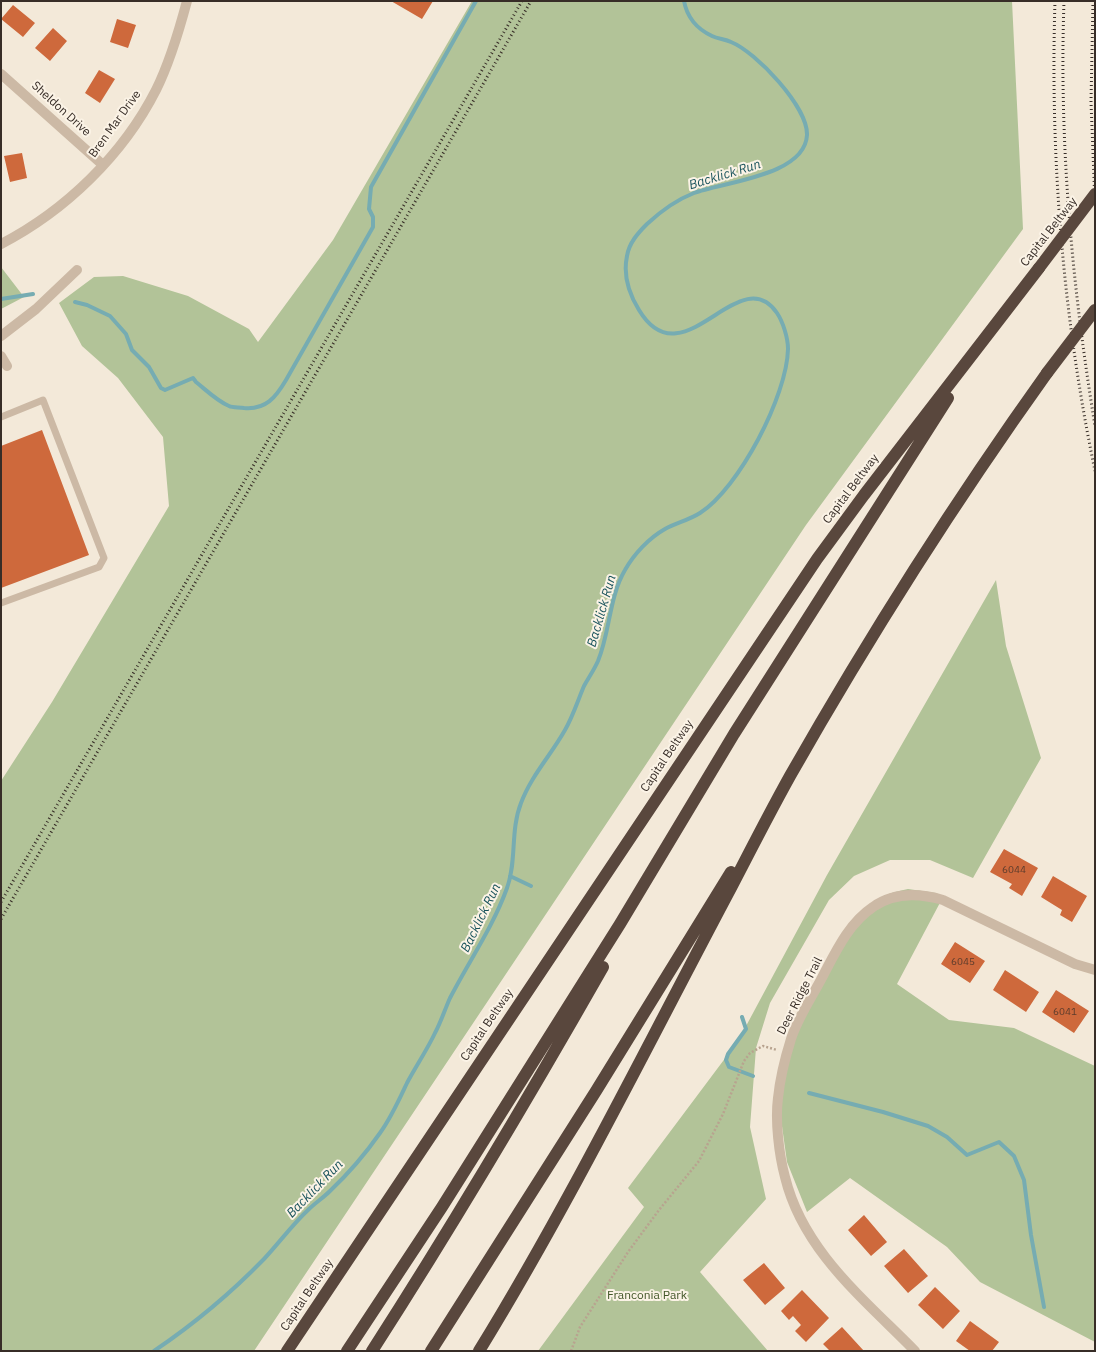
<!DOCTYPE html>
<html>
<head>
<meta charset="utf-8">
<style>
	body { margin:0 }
	#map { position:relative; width:1096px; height:1352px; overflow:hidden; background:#f3e9d9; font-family:"IBM Plex Sans",sans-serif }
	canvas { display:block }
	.frame { position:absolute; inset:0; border:2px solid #372d27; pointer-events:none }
</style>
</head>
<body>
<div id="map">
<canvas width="1096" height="1352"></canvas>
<div class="frame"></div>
</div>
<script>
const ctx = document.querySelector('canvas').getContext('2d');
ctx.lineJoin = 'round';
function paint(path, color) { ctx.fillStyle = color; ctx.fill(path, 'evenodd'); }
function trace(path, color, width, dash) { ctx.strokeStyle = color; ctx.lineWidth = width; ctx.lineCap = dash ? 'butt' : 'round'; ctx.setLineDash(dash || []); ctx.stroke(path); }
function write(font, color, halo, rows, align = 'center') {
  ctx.font = font + ' "IBM Plex Sans",sans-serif'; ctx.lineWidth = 4; ctx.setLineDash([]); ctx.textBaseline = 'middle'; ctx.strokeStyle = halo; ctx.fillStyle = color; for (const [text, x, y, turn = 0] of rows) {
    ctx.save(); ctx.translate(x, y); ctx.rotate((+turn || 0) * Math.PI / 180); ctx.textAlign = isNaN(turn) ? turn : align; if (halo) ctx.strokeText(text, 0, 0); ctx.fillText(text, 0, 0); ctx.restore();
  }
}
paint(new Path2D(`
	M472 1H1012L1023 229 806 525 254 1351H1V781L52 702 169 506 163 437 118 378 82 346 59 303 94 277 123 276 188 296 249 329 258 342 333 240Z
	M1 267 24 297 1 309Z
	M996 580 1006 646 1041 758 973 878 930 860H890L854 876 829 900 770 1003 756 1048 750 1127 766 1199 700 1272 768 1351H538L644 1207 628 1188 738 1041 827 875Z
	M908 889 936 893 943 897 897 984 949 1020 1014 1028 1095 1066V1342L980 1282 947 1247 850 1178 807 1212 787 1162 780 1112 784 1064 800 1014 855 918C872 900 883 894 908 889Z`), '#b2c398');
trace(new Path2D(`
	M1 299 33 294
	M75 302 87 305 110 316 126 334 132 350 149 367 161 388 165 390 193 378 196 382C206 390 217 401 229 406 233 408 239 407 244 408 266 410 276 397 286 380L373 227V217L369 209 371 187 476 1
	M510 876 531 886
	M742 1017 746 1029 728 1054 726 1060 729 1067 753 1076
	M809 1093 883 1112 928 1126 947 1137 967 1155 999 1142 1014 1156 1024 1180 1031 1235 1044 1307
	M154 1351C194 1324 230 1294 264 1259 279 1243 292 1225 308 1210 315 1203 323 1198 330 1191 348 1174 366 1153 380 1133 391 1118 399 1100 407 1083 416 1066 427 1050 435 1033 441 1022 445 1009 450 998 469 961 493 927 507 888 517 861 510 831 521 803 531 776 551 755 565 730 573 716 578 700 584 686 589 677 594 670 598 661 610 632 609 597 625 570 634 554 649 538 665 529 676 523 689 520 700 513 739 488 787 396 788 349 788 338 783 322 777 313 739 258 683 383 639 310 629 294 623 275 627 256 629 243 638 233 647 224 661 211 676 200 694 193 723 182 805 176 807 135 808 107 756 52 731 42 725 39 718 39 712 36 697 29 687 17 684 1`), '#76acb2', 4);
paint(new Path2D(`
	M391 1H433L422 19Z
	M13 5 35 23 23 37 1 19Z
	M117 19 136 25 128 48 110 42Z
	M53 28 67 41 50 61 35 48Z
	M99 70 115 79 100 103 85 93Z
	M22 153 27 178 10 182 4 156Z
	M42 430 89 555 1 588V446Z
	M1004 849 1038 868 1022 896 1009 888 1012 884 990 872Z
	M1053 876 1087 896 1072 922 1060 915 1062 910 1041 897Z
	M955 942 985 961 970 983 941 964Z
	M1005 970 1039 992 1026 1012 993 990Z
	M1056 990 1089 1011 1074 1033 1042 1012Z
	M864 1215 887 1242 871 1256 848 1230Z
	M904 1249 928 1276 908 1293 884 1266Z
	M764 1263 785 1288 765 1305 743 1280Z
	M935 1287 960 1311 943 1329 918 1305Z
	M802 1290 829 1318 806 1342 795 1331 801 1325 793 1316 789 1320 781 1311Z
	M970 1321 999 1342 992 1351H970L956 1341Z
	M842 1327 864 1351H830L823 1344Z`), '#ce693c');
trace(new Path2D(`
	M571 1351 580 1327 628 1252 659 1210 699 1161 723 1114 744 1061 750 1053 763 1046 777 1050`), '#b8a38f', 2.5, [2, 2]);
trace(new Path2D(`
	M1 417 43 400 104 558 99 567 1 603`), '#ccb9a5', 7);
trace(new Path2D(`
	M1 74 103 165
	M1 244C65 211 123 155 156 90 170 62 179 31 187 1
	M1 336 36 309 77 270
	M1 356 7 366
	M915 1351C864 1299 803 1251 785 1177 779 1155 775 1121 778 1098 780 1079 785 1058 791 1039 797 1020 808 1003 818 985 833 958 846 925 873 907 894 892 919 893 943 900L1075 964 1095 970`), '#ccb9a5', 10);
trace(new Path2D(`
	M287 1351 817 559 864 495 1039 268
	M347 1351 442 1207 620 924 734 734 948 398
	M372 1351C453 1225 529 1097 603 967
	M431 1351 596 1091 731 872
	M479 1351C571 1201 649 1042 732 886 751 849 770 812 790 776 869 637 954 503 1047 373`), '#59473d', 12);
trace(new Path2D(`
	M1055 1C1050 158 1063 317 1095 471
	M1064 1C1059 144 1072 285 1095 426
	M1093 1 1091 102 1095 204
	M1 902 522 1
	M1 919 531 1`), '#372d27', 3, [1, 3]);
trace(new Path2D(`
	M1039 268 1095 194
	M1047 373 1095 310`), '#59473d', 12);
write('10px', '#5d3c2c', null, [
	["6044",1014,870],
	["6045",963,962],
	["6041",1065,1012]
]);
write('12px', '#372d27', '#fbf3e6', [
	["Sheldon Drive",61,109,42],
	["Bren Mar Drive",115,124,-54],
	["Capital Beltway",1049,232,-52],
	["Capital Beltway",851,489,-53],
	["Capital Beltway",667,756,-56],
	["Deer Ridge Trail",800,996,-63],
	["Capital Beltway",487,1025,-56],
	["Capital Beltway",307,1295,-56]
]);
write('12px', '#435729', '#fbf3e6', [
	["Franconia Park",647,1296]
]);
write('italic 13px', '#19535c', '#fbf3e6', [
	["Backlick Run",725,175,-17],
	["Backlick Run",602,611,-74],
	["Backlick Run",481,918,-64],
	["Backlick Run",315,1189,-46]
]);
</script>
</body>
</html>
